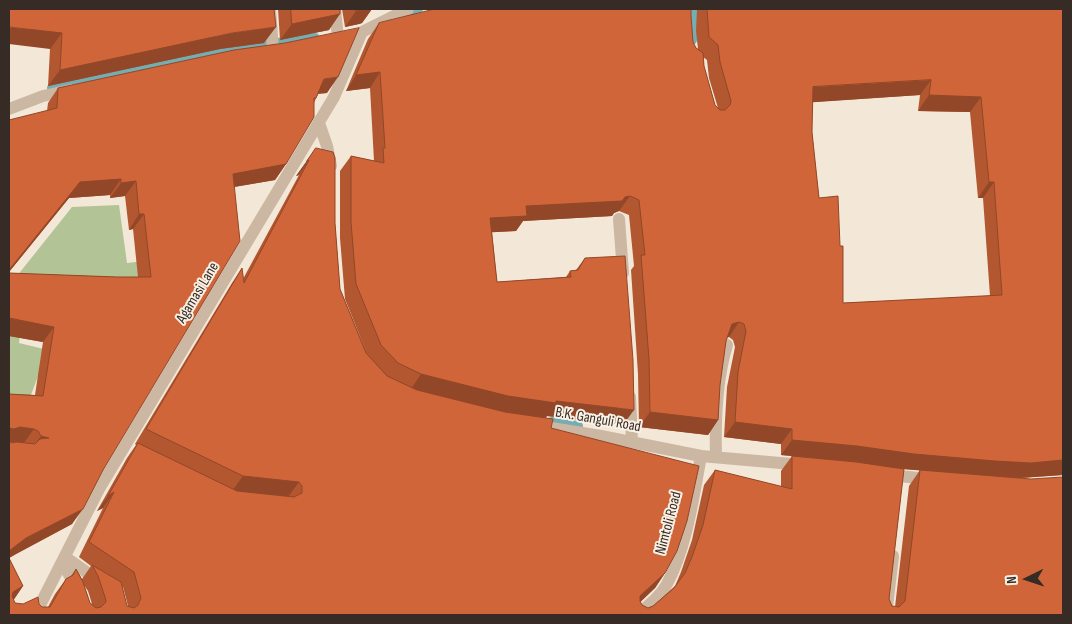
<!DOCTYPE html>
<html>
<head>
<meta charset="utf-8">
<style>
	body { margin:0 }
	#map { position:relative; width:1072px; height:624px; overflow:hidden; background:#f3e7d7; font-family:"Sofia Sans Condensed",sans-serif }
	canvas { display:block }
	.frame { position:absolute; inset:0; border:10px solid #362b25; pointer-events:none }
	.north { position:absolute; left:1002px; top:554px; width:50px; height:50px; -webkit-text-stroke:4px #faf1e4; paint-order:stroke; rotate:266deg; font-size:14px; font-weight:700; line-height:20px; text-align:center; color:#362b25 }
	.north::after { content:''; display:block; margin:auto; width:18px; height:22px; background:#362b25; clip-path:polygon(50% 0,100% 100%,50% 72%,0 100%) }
</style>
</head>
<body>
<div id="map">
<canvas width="1072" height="624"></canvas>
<div class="frame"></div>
<div class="north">N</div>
</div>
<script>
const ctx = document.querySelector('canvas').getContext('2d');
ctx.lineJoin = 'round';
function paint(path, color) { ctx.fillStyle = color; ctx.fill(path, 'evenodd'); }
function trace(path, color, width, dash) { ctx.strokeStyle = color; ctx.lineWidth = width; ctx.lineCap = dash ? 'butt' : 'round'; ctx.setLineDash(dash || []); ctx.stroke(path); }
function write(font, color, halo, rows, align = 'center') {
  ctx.font = font + ' "Sofia Sans Condensed",sans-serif'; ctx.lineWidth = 4; ctx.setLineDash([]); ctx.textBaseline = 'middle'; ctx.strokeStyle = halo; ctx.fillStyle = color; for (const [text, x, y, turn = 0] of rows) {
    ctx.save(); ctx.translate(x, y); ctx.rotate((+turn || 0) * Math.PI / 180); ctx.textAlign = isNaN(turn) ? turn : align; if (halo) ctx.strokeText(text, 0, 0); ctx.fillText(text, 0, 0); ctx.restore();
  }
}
paint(new Path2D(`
	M119 205 127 263 144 261 147 287H25L19 343 48 350 26 408 9 407V286L72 207Z`), '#b2c396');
trace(new Path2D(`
	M692 9V40
	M402 18 418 9
	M52 88 241 48 315 38
	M552 422 578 426`), '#74adb2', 10);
trace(new Path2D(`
	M270 9 273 50
	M335 9 338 38
	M9 109 43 96 71 90
	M319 123 327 146 331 166
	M619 219 623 273
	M630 397 632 442
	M539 426 601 436 701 456 803 465
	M716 457C715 423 717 378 727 345
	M887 475 930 479
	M65 557 99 581
	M62 562 80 594 87 615
	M35 615 99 489 334 97 362 32 408 9
	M637 615C648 606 660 597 667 584 687 546 693 499 701 456
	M886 615 893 556`), '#ccb7a3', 12);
paint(new Path2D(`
	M9 9 264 43 220 49 48 86 50 49Z
	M278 9H340L329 30 280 40Z
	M342 9H372L362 23 359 24 345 27Z
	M697 9H1063V475L1020 478 1063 615H9V443H14L9 442V394L35 395 43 342 9 336V273L117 277H138L133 229 129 230 125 196 110 198V195L69 198 9 272V120L47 111 48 103 58 88 327 93 318 94 286 164 275 180 234 187 103 470 72 524 16 554 9 558 23 586 13 600 15 603 23 604H39L42 607H48L55 594 66 579 71 576 76 569 82 579 91 566 79 557 103 508 97 511 127 458 136 445 135 444 232 283 242 268 243 279 299 175 296 176 316 148 335 223 340 289 367 354 345 299 340 238V171L351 156 374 161 370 88 346 91 368 39 379 23 691 16 693 42 696 48 698 49 696 31ZM703 57 707 60 709 78 718 108 715 105 704 66ZM920 95 918 111 970 112 978 198H983L990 296 843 303 819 198 812 132V102ZM619 211 629 215 634 266 631 270 638 374 639 427 708 435 718 420 720 385 726 341 727 337H729L733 340 735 347 727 387 724 437 781 444V455L848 461 792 456 781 471V487L715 470 704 485 692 540 681 572 675 586 653 606 648 608 642 605 640 602 655 588 665 573 551 428 545 418 547 416 623 425 585 258 576 270 570 271 566 277 497 282 492 232 516 231 523 221 612 216 614 213ZM904 469 930 471 920 470 909 486 895 607 892 606 889 599ZM84 585 88 591 92 604 90 603ZM122 586 123 587 128 606H127Z`), '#b35731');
paint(new Path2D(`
	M368 9H372L362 23 359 24 345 27 356 11Z
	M340 14 329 30 280 40 292 24Z
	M9 27 62 33 50 49 9 44Z
	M276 27 264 43 220 49 48 86 60 70 232 33Z
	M380 72 370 88 346 91 356 75Z
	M338 77 327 93 313 94 324 79Z
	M931 80 920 95 802 103 813 87Z
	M929 95 981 97 970 112 918 111Z
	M309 160 299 175 296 176 307 161Z
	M286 164 275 180 222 189 233 174Z
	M121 179 110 195 69 198 9 272V270L80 182Z
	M136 181 125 196 110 198 121 183Z
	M989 182H994L983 198H978Z
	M630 196 619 211 614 213 612 216 523 221 516 231 479 233 490 218 526 206 625 197Z
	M139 214H144L133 229 129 230Z
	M9 318 54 327 43 342 9 336Z
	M739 322 729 337 721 340 732 324Z
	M421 374 556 401 634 410 623 425 547 416 545 419 498 411 411 389Z
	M650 412 718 420 708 435 639 427Z
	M735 422 792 429 781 444 724 437Z
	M20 427 34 429 23 444 9 442V428Z
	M41 436 49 438 30 451Z
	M792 440 1063 460V474L1062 475 1020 478 985 476 903 469 847 461 781 455Z
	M243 476 299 482 288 497 232 491Z
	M114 492 103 508 97 511 108 496Z
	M83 509 72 524 16 554 9 558V551L26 538Z
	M665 573 655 588 630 612 640 596Z
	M23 586 13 601 9 604 13 592Z`), '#924728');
const building = new Path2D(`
	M9 9H274L276 27 232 33 60 70 62 33 9 27Z
	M291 9H340V14L292 24Z
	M356 9H368L356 11Z
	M435 9H691V16L693 42 696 48 703 53 704 66 715 105 720 110H725L730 105 731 101 720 62 718 45 709 37 707 9H1063V460L1031 463 995 461 914 454 857 446 792 440V429L735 422 738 372 746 331 744 324 739 322 732 324 726 341 720 385 718 420 650 412 649 359 641 255H645L639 200 630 196 625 197 622 201 526 206 527 216 490 218 497 282 571 277 570 271 578 270 585 258 625 256 633 360 634 410 556 401V403L508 396 421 374 398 363 381 345 356 284 351 222V156L384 163 383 148H385L380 72 356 75 379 23ZM931 80 929 95 981 97 989 182H994L1002 295 843 303V246H840L838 196 819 198 812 132 813 87Z
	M359 28 338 77 324 79 316 98H314V117L286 164 233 174 240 241 103 470 83 509 26 538 9 551V443L17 442 35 444 40 439 49 438 41 436 38 431 34 429 20 427 14 429 9 428V394L43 396 54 327 9 318V273L117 277H151L144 214H139L136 181 121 183V179L80 182 9 270V120L57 108 58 88 234 50 285 43Z
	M316 148 333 152 335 158V223L340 289 366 353 387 376 417 390 505 412 553 419 551 428 699 466 687 521 677 551 665 573 640 596V601L642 605 648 608 653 606 674 588 685 573 692 557 703 525 715 470 792 489V456L856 462 904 469 889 599 892 606 899 607 905 601 920 470 1031 479 1063 477V615H9V558L23 586 13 592 12 596 15 603 23 604 38 597 39 604 42 607H50L66 579 73 575 76 569 83 582 90 603 96 608 101 607 106 602 105 597 98 576 92 565 121 582 127 606 134 608 138 605 141 598 134 572 89 542 114 492 108 496 138 443 237 491 294 497 302 493V486L299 482 243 476 146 429 242 268 244 283 309 160 307 161Z`);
paint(building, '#d06539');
trace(building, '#924728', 1);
write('15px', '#362b25', '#faf1e4', [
	["Agamasi Lane",198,293,-59],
	["B.K. Ganguli Road",598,420,10],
	["Nimtoli Road",669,523,-75]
]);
</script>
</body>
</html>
